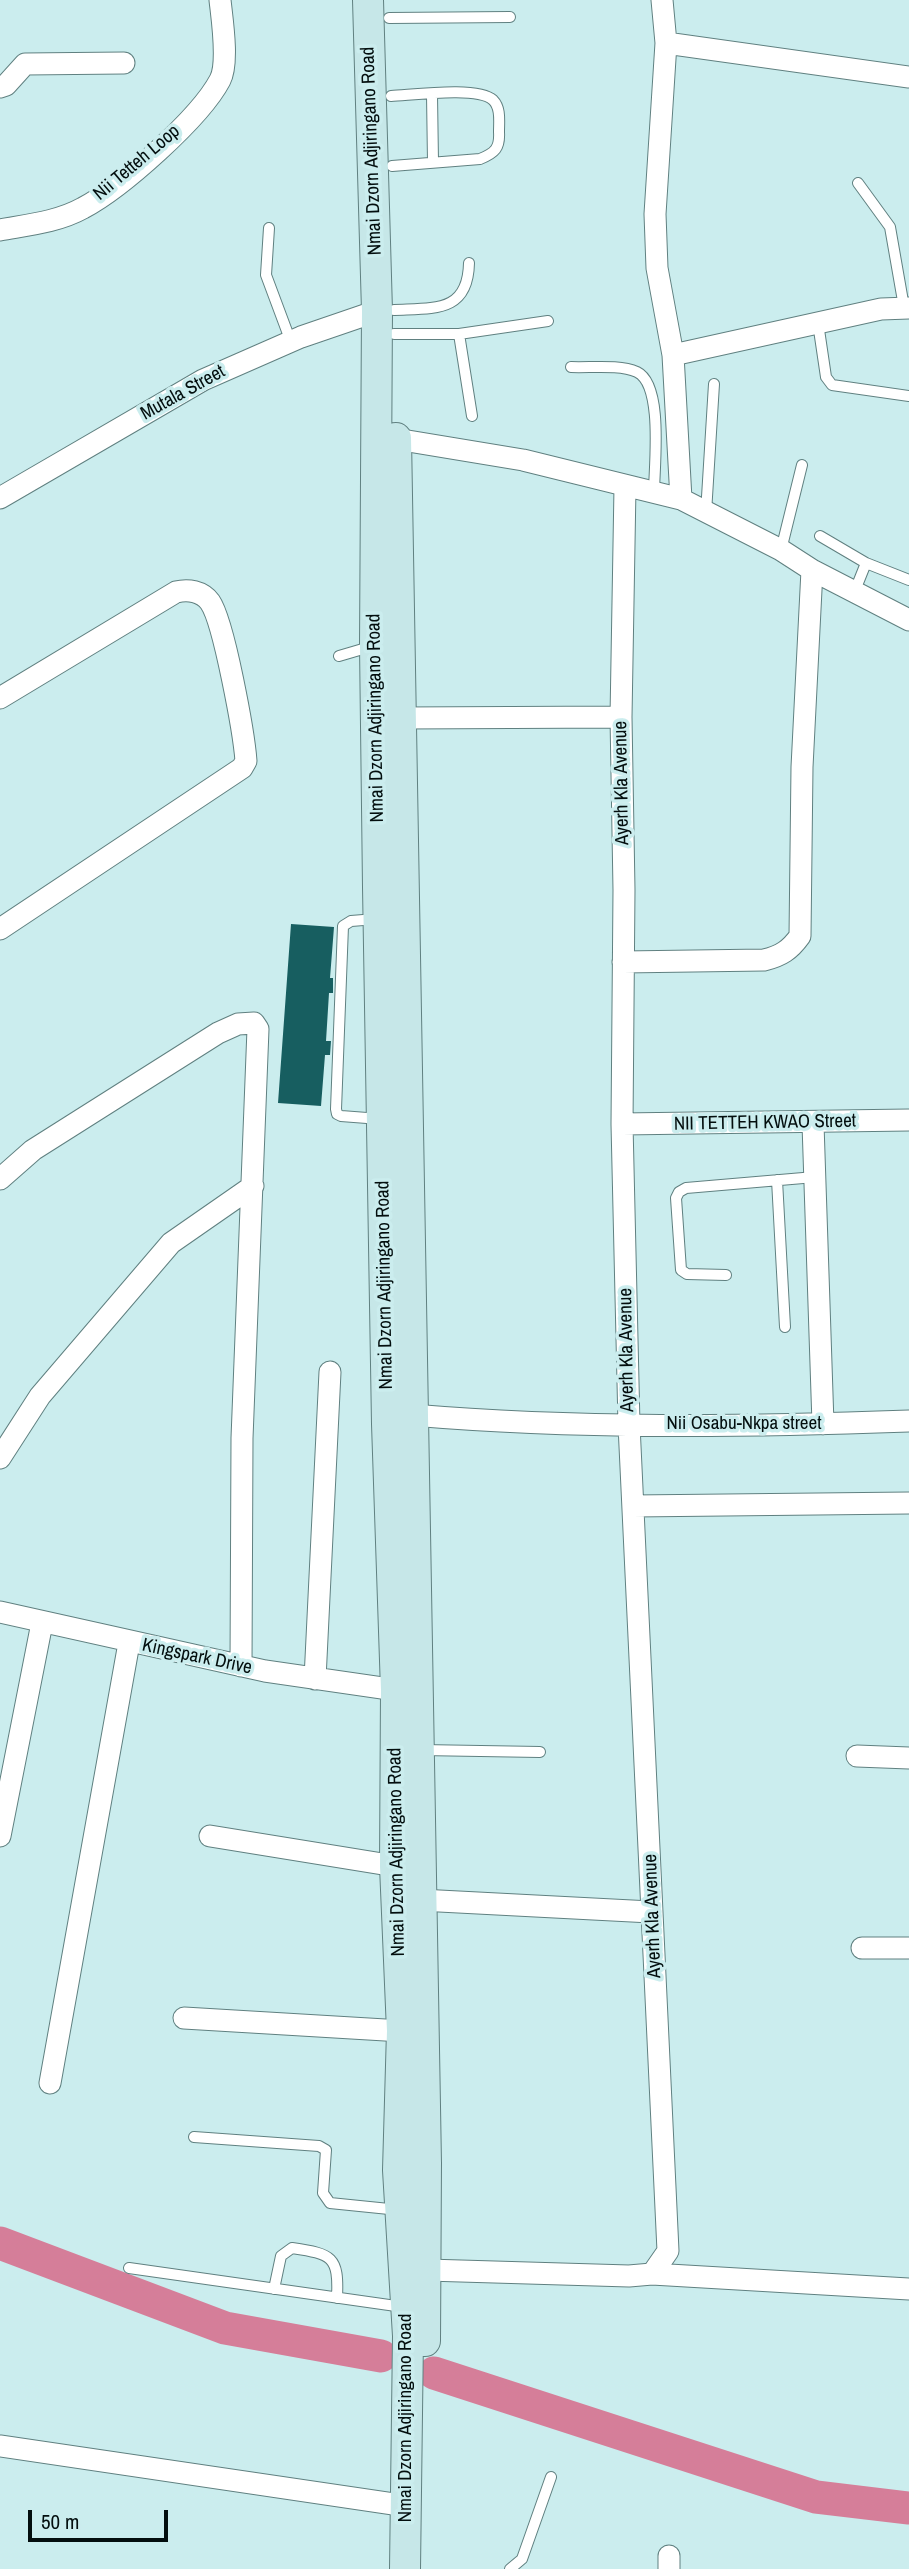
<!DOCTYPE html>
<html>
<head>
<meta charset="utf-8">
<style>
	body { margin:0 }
	#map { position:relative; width:909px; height:2569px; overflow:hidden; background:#cbedee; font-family:"Archivo Narrow",sans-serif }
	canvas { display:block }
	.scale { position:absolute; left:28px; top:2510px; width:140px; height:32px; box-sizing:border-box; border:4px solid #030e0e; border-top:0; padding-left:9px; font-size:21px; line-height:24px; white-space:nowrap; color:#030e0e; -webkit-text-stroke:5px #cbedee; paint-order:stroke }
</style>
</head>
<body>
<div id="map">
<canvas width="909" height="2569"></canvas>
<div class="scale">50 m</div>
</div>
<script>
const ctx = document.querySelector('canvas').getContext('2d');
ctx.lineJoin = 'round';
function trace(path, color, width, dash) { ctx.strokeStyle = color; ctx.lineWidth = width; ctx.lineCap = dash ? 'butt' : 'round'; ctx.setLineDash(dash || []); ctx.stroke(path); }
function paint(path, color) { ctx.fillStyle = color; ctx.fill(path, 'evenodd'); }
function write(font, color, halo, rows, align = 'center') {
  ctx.font = font + ' "Archivo Narrow",sans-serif'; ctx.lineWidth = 7; ctx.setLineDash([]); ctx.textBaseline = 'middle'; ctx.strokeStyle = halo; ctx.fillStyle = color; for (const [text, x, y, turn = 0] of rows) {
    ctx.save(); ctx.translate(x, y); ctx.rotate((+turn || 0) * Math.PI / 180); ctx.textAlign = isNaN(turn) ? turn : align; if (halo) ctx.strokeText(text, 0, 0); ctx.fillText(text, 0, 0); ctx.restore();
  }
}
trace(new Path2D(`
	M0 2243 225 2328 381 2356
	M434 2373 816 2497 909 2508`), '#d57e99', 33);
paint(new Path2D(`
	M291 924 334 927 330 978H333V993H329L326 1041H331L330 1055H325L321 1106 278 1103Z`), '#175e60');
const service = new Path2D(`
	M389 18 510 17
	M432 95 433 162
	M391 96C413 95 478 86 493 100 501 108 499 121 499 132 500 148 495 153 480 159L392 166
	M858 183 890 227 904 307
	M269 228 266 275 291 342
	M394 310C434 308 468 313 469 263
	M818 323 826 377 832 385 909 396
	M394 334H459L548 321
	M459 334 472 416
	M571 367C590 368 619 364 637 372 664 385 654 467 654 493
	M706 513 714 384
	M820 536 866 563 909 580
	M781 550 802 465
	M854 593 866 563
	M339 656 373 646
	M376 919 351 921 343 926 336 1109 337 1114 341 1116 380 1119
	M777 1180 785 1327
	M726 1275 687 1274 681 1270 676 1198 679 1192 686 1188 815 1177
	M421 1750 540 1752
	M194 2137 319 2146 326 2150 323 2193 330 2203 399 2210
	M129 2268 403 2307
	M274 2289 281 2256 292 2248C332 2254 339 2256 337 2298
	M510 2569 522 2559 551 2477`);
const minor = new Path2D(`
	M662 0 666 43 655 214 657 268 673 355 681 499
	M666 43 909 77
	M0 87 6 85 25 64 124 63
	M0 230C27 225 58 222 83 208 121 188 200 118 220 80 229 63 222 19 220 0
	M673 355 881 309 909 308
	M396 439 523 460 681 499 781 550 812 570 909 620
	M0 498 203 380 301 337 377 311
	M0 698 176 592C188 589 202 591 210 602 224 622 244 734 246 761L242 768 0 929
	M401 718 621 717
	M623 962 764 960C781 956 790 950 800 936L802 767 812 570
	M622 1124 909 1120
	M813 1124 823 1424
	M0 1179 33 1150 218 1033 238 1024 254 1023 258 1029 242 1438 241 1666
	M412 1415C577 1429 743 1427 909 1421
	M0 1458 40 1396 171 1243 253 1186
	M633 1506 909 1503
	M0 1612 265 1671 396 1690
	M315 1679 330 1372
	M857 1756 909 1758
	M0 1836 42 1623
	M210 1836 395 1866
	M420 1900 651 1912
	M862 1948H909
	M184 2018 402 2031
	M50 2083 129 1643
	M427 2270 629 2276 652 2274 668 2251 629 1425 622 1124 624 890 621 717 625 487
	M652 2274 909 2289
	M0 2446 407 2506
	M669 2569V2556`);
const secondary = new Path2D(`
	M368 0 377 311 375 646 378 887 387 1424 396 1690 395 1866 402 2031 398 2170 408 2336 405 2569
	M396 438 426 2163 425 2341`);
trace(service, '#608080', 12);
trace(minor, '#608080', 23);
trace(secondary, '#608080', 32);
trace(service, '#fff', 10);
trace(minor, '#fff', 21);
trace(secondary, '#c6e7e8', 30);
write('19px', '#030e0e', '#cbedee', [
	["Nmai Dzorn Adjiringano Road",372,151,-92],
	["Nii Tetteh Loop",137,163,-40],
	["Mutala Street",183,393,-29],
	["Nmai Dzorn Adjiringano Road",376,718,-91],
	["Ayerh Kla Avenue",622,783,-91],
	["NII TETTEH KWAO Street",765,1123,-1],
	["Nmai Dzorn Adjiringano Road",385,1285,-91],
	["Ayerh Kla Avenue",627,1350,-91],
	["Nii Osabu-Nkpa street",744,1424],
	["Kingspark Drive",197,1657,12],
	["Nmai Dzorn Adjiringano Road",397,1852,-91],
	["Ayerh Kla Avenue",653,1916,-92],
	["Nmai Dzorn Adjiringano Road",406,2418,-90]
]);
</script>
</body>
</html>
